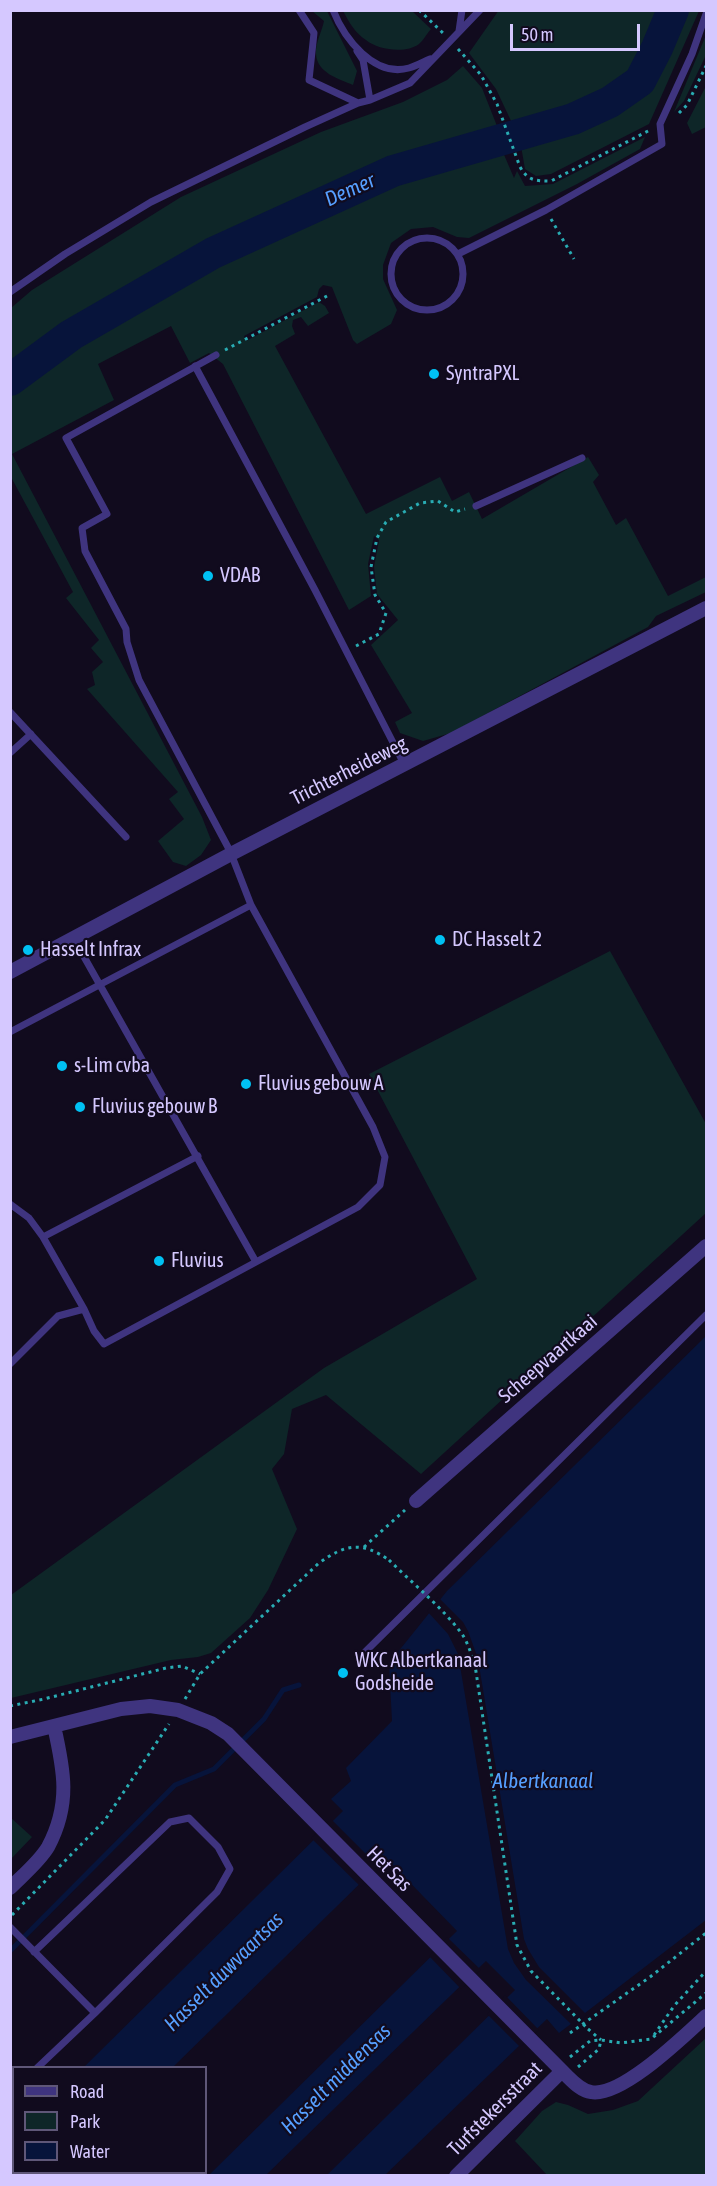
<!DOCTYPE html>
<html>
<head>
<meta charset="utf-8">
<style>
	body { margin:0 }
	#map { position:relative; width:717px; height:2186px; overflow:hidden; background:#110b1e; font-family:"Asap Condensed",sans-serif }
	canvas { display:block }
	.frame { position:absolute; inset:0; border:12px solid #d5c8ff; pointer-events:none }
	.legend { position:absolute; left:12px; top:2066px; width:195px; height:108px; box-sizing:border-box; background:#110b1e; border:2px solid #5f5778; margin:0; padding:8px 10px; list-style:none; font-size:18px; color:#d5c8ff }
	.legend li { display:flex; align-items:center; gap:12px; height:30px }
	.legend b { width:30px; border:2px solid #5f5778 }
	.scale { position:absolute; left:510px; top:24px; width:130px; height:27px; box-sizing:border-box; border:3px solid #d5c8ff; border-top:0; padding-left:8px; font-size:18px; line-height:21px; white-space:nowrap; color:#d5c8ff; -webkit-text-stroke:4px #110b1e; paint-order:stroke }
</style>
</head>
<body>
<div id="map">
<canvas width="717" height="2186"></canvas>
<div class="frame"></div>
<ul class="legend">
<li><b style="height:8px;background:#3f347f"></b>Road</li>
<li><b style="height:16px;background:#0e2628"></b>Park</li>
<li><b style="height:16px;background:#07143b"></b>Water</li>
</ul>
<div class="scale">50 m</div>
</div>
<script>
const ctx = document.querySelector('canvas').getContext('2d');
ctx.lineJoin = 'round';
function paint(path, color) { ctx.fillStyle = color; ctx.fill(path, 'evenodd'); }
function trace(path, color, width, dash) { ctx.strokeStyle = color; ctx.lineWidth = width; ctx.lineCap = dash ? 'butt' : 'round'; ctx.setLineDash(dash || []); ctx.stroke(path); }
function write(font, color, halo, rows, align = 'center') {
  ctx.font = font + ' "Asap Condensed",sans-serif'; ctx.lineWidth = 4.5; ctx.setLineDash([]); ctx.textBaseline = 'middle'; ctx.strokeStyle = halo; ctx.fillStyle = color; for (const [text, x, y, turn = 0] of rows) {
    ctx.save(); ctx.translate(x, y); ctx.rotate((+turn || 0) * Math.PI / 180); ctx.textAlign = isNaN(turn) ? turn : align; if (halo) ctx.strokeText(text, 0, 0); ctx.fillText(text, 0, 0); ctx.restore();
  }
}
paint(new Path2D(`
	M499 10H663V11L643 64 618 89 512 123 496 89 469 53Z
	M312 11H327L357 71 353 85C339 79 317 73 316 54 315 44 322 31 324 21Z
	M343 11H412L431 29C427 33 424 40 419 44 406 54 378 50 366 40 355 33 349 22 343 11Z
	M684 11H699L649 124 551 174 536 176 525 169 521 146 586 128 643 94 675 36Z
	M706 35V55L684 101 674 112Z
	M463 66 482 88 497 126 390 161 189 252 36 351 11 371V308L32 290 181 197 321 132 403 102 447 80Z
	M706 86V127L692 134 687 123Z
	M645 137 640 149 577 184 469 238 457 237 433 227 411 229 391 243 383 265V279L397 310 391 324 357 344 353 340 332 287 323 285 319 289 317 297 244 336 246 341 319 302 325 306 329 313 308 326 301 317 293 320 292 326 295 334 275 346 366 514 440 477 452 501 469 492 482 519 588 457 599 475 593 482 616 525 626 518 668 596 706 577V592L656 616 648 627 451 733 423 741 400 733 395 722 412 713 371 645 398 620 377 594 374 567 379 540 374 536 368 564 371 596 349 610 223 364 209 353 190 363 171 326 98 364 114 400 12 454 202 817 211 840 201 855 186 866 173 862 158 841 184 819 169 799 178 792 87 689 95 685 92 672 103 662 91 648 99 640 66 598 73 592 11 477 10 394 125 315 221 262 402 181 502 150 514 178 517 171 525 186 553 184Z
	M610 951 706 1124V1213L421 1474 326 1395 292 1409 284 1454 272 1469 297 1529 268 1590 250 1618 211 1653 198 1657 171 1660 11 1698V1595L324 1368 477 1279 369 1074Z
	M10 1817 32 1837 11 1859H10Z
	M706 2038V2175H547L515 2141 542 2111 556 2102 568 2105 588 2114 613 2110 638 2101Z`), '#0e2628');
paint(new Path2D(`
	M706 1336V1920L559 2033 547 2019 385 2175H327L515 1990 486 1961 266 2175H209L457 1931 386 1858 173 2067 83 2068 343 1811 331 1799 351 1781 346 1768 392 1721 389 1663 447 1591Z
	M13 2137 14 2172 66 2173 63 2175H11V2140Z`), '#07143b');
paint(new Path2D(`
	M438 1597 463 1622 468 1631 478 1659 524 1939 528 1949 539 1967 587 2015 573 2026 526 1980 514 1963 508 1949 458 1654 448 1634 427 1611Z
	M331 1819 380 1868 361 1887 311 1838Z
	M447 1937 481 1970 461 1989 429 1956Z
	M505 1995 539 2030 520 2047 487 2014Z`), '#110b1e');
trace(new Path2D(`
	M10 1951 175 1785 214 1769 264 1719 283 1690 299 1685`), '#07143b', 5);
trace(new Path2D(`
	M10 380 71 335 213 253 393 171 573 119 610 102 640 81 657 48 673 10`), '#07143b', 32);
trace(new Path2D(`
	M419 10 443 33
	M458 49 481 75 497 104 520 167C528 181 536 181 551 181L650 130
	M679 113 687 105 706 66
	M551 219 574 259
	M225 350 327 296
	M356 646 379 634 386 613 375 595 371 567 377 538 386 522 420 503 438 501 455 512 465 509
	M364 1547 405 1510
	M185 1699 200 1674 319 1563C346 1544 361 1541 389 1560
	M10 1706 44 1699 166 1668 182 1666 200 1674
	M12 1915 105 1820 169 1724
	M588 2029 601 2040
	M570 2033 650 1977 706 1933
	M654 2035 674 2006 706 1971
	M570 2057 590 2041 601 2040 621 2043 651 2039 706 1993
	M578 2067 599 2049 601 2040`), '#29acb3', 3, [3, 4.5]);
trace(new Path2D(`
	M299 10 314 33 309 80 358 103
	M333 10C344 38 374 78 409 68 416 66 423 62 430 59
	M459 31 462 10
	M357 51 363 60 370 100
	M391 274a36 36 0 1 1 72 0a36 36 0 1 1-72 0Z
	M458 254 546 210 662 144 660 124 692 54 706 14
	M10 292 65 254 151 202 305 127 358 103 370 100 410 83 480 10
	M195 366 315 590 404 764
	M476 506 582 458
	M10 712 126 837
	M10 753 31 734
	M74 939 256 1262 358 1207 380 1185 385 1157 373 1127 251 905 230 851 139 680 127 642 126 629 85 551 82 528 107 514 66 438 216 355
	M10 1032 251 905
	M10 1204 29 1218 43 1237 84 1309 58 1316 10 1364
	M43 1237 198 1156
	M84 1309 94 1331 104 1344 256 1262
	M363 1654 706 1315
	M10 1927 95 2013 37 2068
	M34 1952 170 1822 189 1818 218 1847 230 1869 217 1892 95 2013
	M10 2093 14 2090`), '#3f347f', 7);
trace(new Path2D(`
	M10 972 231 854 706 608
	M416 1501 706 1246
	M10 1737 121 1709 150 1706 178 1710 211 1723 228 1734 568 2077C574 2083 582 2091 591 2092 621 2098 684 2036 706 2016
	M10 1888C23 1875 39 1862 48 1847 71 1804 64 1770 54 1726
	M456 2176 562 2071`), '#3f347f', 14);
trace(new Path2D(`
	M389 1560C413 1584 442 1607 462 1634 468 1643 471 1654 475 1665L517 1945 531 1971 588 2029`), '#29acb3', 3, [3, 4.5]);
for (const [x, y, r, color] of [
	[434,374,6,"#00c1f3"],
	[208,576,6,"#00c1f3"],
	[440,940,6,"#00c1f3"],
	[28,950,6,"#00c1f3"],
	[62,1066,6,"#00c1f3"],
	[246,1084,6,"#00c1f3"],
	[80,1107,6,"#00c1f3"],
	[159,1261,6,"#00c1f3"],
	[343,1673,6,"#00c1f3"]
]) { const dot = new Path2D(); dot.arc(x, y, r, 0, 2 * Math.PI); ctx.fillStyle = color; ctx.fill(dot); trace(dot, '#110b1e', 2); }
write('20px', '#d5c8ff', '#110b1e', [
	["SyntraPXL",446,374],
	["VDAB",220,576],
	["DC Hasselt 2",452,940],
	["Hasselt Infrax",40,950],
	["s-Lim cvba",74,1066],
	["Fluvius gebouw A",258,1084],
	["Fluvius gebouw B",92,1107],
	["Fluvius",171,1261],
	["WKC Albertkanaal",355,1661],
	["Godsheide",355,1684]
], 'left');
write('20px', '#d5c8ff', '#110b1e', [
	["Trichterheideweg",349,771,-27],
	["Scheepvaartkaai",548,1359,-41],
	["Het Sas",389,1869,45],
	["Turfstekersstraat",495,2109,-45]
]);
write('italic 21px', '#569fff', '#110b1e', [
	["Demer",350,190,-24],
	["Albertkanaal",543,1781],
	["Hasselt duwvaartsas",224,1972,-45],
	["Hasselt middensas",336,2079,-45]
]);
</script>
</body>
</html>
